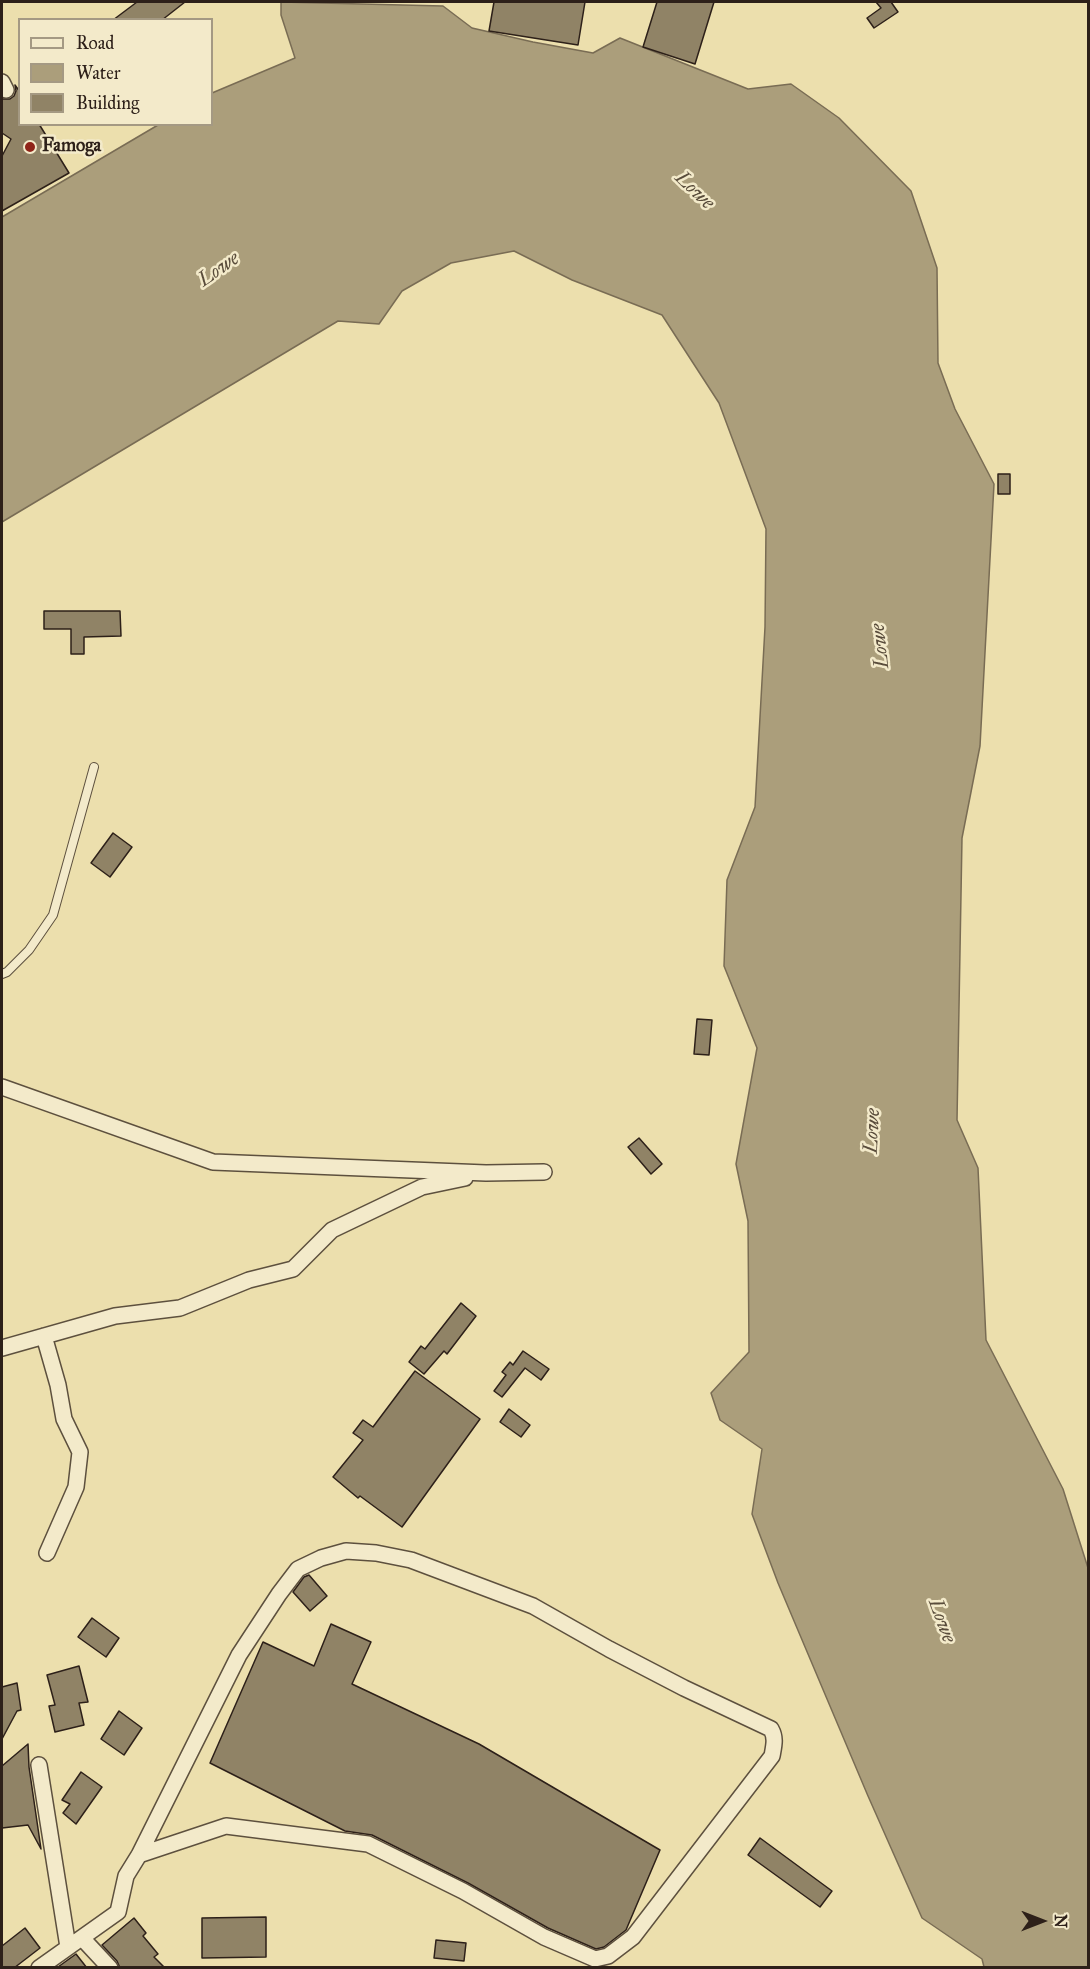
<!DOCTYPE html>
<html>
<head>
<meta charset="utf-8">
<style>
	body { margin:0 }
	#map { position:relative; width:1090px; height:1969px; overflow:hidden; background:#ecdfad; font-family:"IM FELL Great Primer",serif }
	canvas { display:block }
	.frame { position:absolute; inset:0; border:3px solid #2d2019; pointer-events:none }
	.legend { position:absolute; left:18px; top:18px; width:195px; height:108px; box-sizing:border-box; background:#f3eaca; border:2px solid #a49983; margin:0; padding:8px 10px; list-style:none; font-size:18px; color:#2d2019 }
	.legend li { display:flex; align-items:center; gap:12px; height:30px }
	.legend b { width:30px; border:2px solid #a49983 }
	.north { position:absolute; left:1012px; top:1891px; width:60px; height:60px; -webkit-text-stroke:4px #f3eaca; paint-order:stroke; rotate:90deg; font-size:16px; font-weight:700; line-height:24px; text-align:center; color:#2d2019 }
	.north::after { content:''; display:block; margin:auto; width:21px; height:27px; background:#2d2019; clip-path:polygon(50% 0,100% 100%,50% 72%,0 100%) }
</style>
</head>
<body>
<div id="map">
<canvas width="1090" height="1969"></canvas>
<div class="frame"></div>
<ul class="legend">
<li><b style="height:8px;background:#f3eaca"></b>Road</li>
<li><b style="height:16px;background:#ab9e7b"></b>Water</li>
<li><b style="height:16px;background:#908366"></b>Building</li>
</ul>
<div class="north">N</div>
</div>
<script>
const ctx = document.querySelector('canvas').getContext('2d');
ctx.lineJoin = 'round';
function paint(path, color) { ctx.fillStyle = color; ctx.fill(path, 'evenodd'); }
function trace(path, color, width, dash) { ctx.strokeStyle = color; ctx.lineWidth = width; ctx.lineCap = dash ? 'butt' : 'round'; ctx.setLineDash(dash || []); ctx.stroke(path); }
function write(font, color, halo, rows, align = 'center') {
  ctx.font = font + ' "IM FELL Great Primer",serif'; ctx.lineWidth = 5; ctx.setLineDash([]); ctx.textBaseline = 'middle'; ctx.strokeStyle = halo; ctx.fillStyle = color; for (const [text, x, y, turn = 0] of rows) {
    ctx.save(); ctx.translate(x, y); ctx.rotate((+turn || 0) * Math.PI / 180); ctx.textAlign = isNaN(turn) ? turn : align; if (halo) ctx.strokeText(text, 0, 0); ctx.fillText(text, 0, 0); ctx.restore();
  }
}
const water = new Path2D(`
	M281 2 443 6 472 28 533 42 593 53 620 38 748 89 791 84 839 118 911 191 937 268 938 363 955 409 994 484 980 746 962 838 957 1120 978 1168 986 1340 1063 1489 1088 1568V1967H984L982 1959 922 1918 868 1796 778 1583 752 1514 762 1449 720 1420 711 1393 749 1352 748 1221 736 1164 757 1048 724 966 727 880 755 807 765 627 766 529 719 403 662 315 572 280 514 251 451 263 402 291 379 324 338 321 2 522V217L158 125 212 124V93L295 58 281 15Z`);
paint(water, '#ab9e7b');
trace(water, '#796c54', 1.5);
const building = new Path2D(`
	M137 2H185L162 20H113Z
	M494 2H585L578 45 489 31Z
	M657 2H714L695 64 643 47Z
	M876 2H891L898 12 874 28 867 18 881 8Z
	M15 85 20 92V124H39L69 173 2 211V156L11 139 2 133V99H10L14 96 16 91Z
	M998 474H1010V494H998Z
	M44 611H120L121 636 84 637V654H71V629H44Z
	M113 833 132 847 110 877 91 863Z
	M697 1019 712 1020 709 1055 694 1054Z
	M639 1138 662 1164 651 1174 628 1147Z
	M461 1303 476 1316 447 1354 444 1351 424 1374 409 1362 421 1346 425 1349Z
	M523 1351 549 1369 541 1380 525 1368 502 1397 494 1391 506 1375 502 1372 510 1362 513 1365Z
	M415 1371 480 1419 402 1527 360 1496 358 1498 333 1477 363 1440 353 1433 363 1420 373 1427Z
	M509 1409 530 1425 521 1437 500 1422Z
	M309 1575 327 1596 310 1611 293 1592 304 1577Z
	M92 1618 119 1638 106 1657 78 1637Z
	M331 1624 371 1642 352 1684 479 1744 660 1850 626 1930 604 1947 596 1949 548 1928 468 1883 372 1835 345 1831 210 1763 263 1642 314 1666Z
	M79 1666 88 1702 79 1703 84 1725 55 1732 49 1706 55 1705 47 1675Z
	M17 1683 21 1710 17 1711 2 1739V1687Z
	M119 1711 142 1728 124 1755 101 1739Z
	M28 1744 29 1767 41 1849 28 1825 2 1828V1766Z
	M81 1772 102 1787 76 1824 63 1813 70 1804 62 1800Z
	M760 1838 832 1891 820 1907 748 1855Z
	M266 1917V1957L202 1958V1918Z
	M134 1918 146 1933 143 1936 158 1954 154 1957 165 1968H120L117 1961 102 1945Z
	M25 1928 40 1948 14 1968H2V1946Z
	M436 1940 466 1943 464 1961 434 1958Z
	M76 1954 87 1968H57L58 1967Z`);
paint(building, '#908366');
trace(building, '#2d2019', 1.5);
const service = new Path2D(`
	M2 974 7 972 29 950 53 915 94 767`);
const minor = new Path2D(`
	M2 82 6 90
	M2 1087 213 1162 486 1173 544 1172
	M44 1336 58 1385 64 1419 80 1452 76 1487 47 1553
	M2 1348 115 1316 180 1308 249 1280 293 1269 332 1230 422 1187 465 1178
	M39 1765 68 1947
	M82 1938 110 1968
	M39 1968 118 1912 126 1876 139 1855 239 1655 279 1594 298 1569 321 1558 346 1551 376 1553 411 1560 533 1606 609 1649 684 1688 771 1729C776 1738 774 1745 772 1756L633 1937 608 1956 595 1959 544 1937 463 1891 368 1844 226 1826 139 1855`);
trace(service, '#5d503e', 10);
trace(minor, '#5d503e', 18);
trace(service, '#f3eaca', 8);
trace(minor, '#f3eaca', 15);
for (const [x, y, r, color] of [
	[30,147,6,"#8f2418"]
]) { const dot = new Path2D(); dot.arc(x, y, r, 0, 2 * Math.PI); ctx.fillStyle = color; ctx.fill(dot); trace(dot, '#f3eaca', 2); }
write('bold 18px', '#2d2019', '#f3eaca', [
	["Famoga",42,147]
], 'left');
write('italic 20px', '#594c3b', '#f3eaca', [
	["Lowe",694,191,44],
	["Lowe",219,270,-35],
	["Lowe",881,646,-96],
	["Lowe",873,1131,-87],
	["Lowe",941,1621,70]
]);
</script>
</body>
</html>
